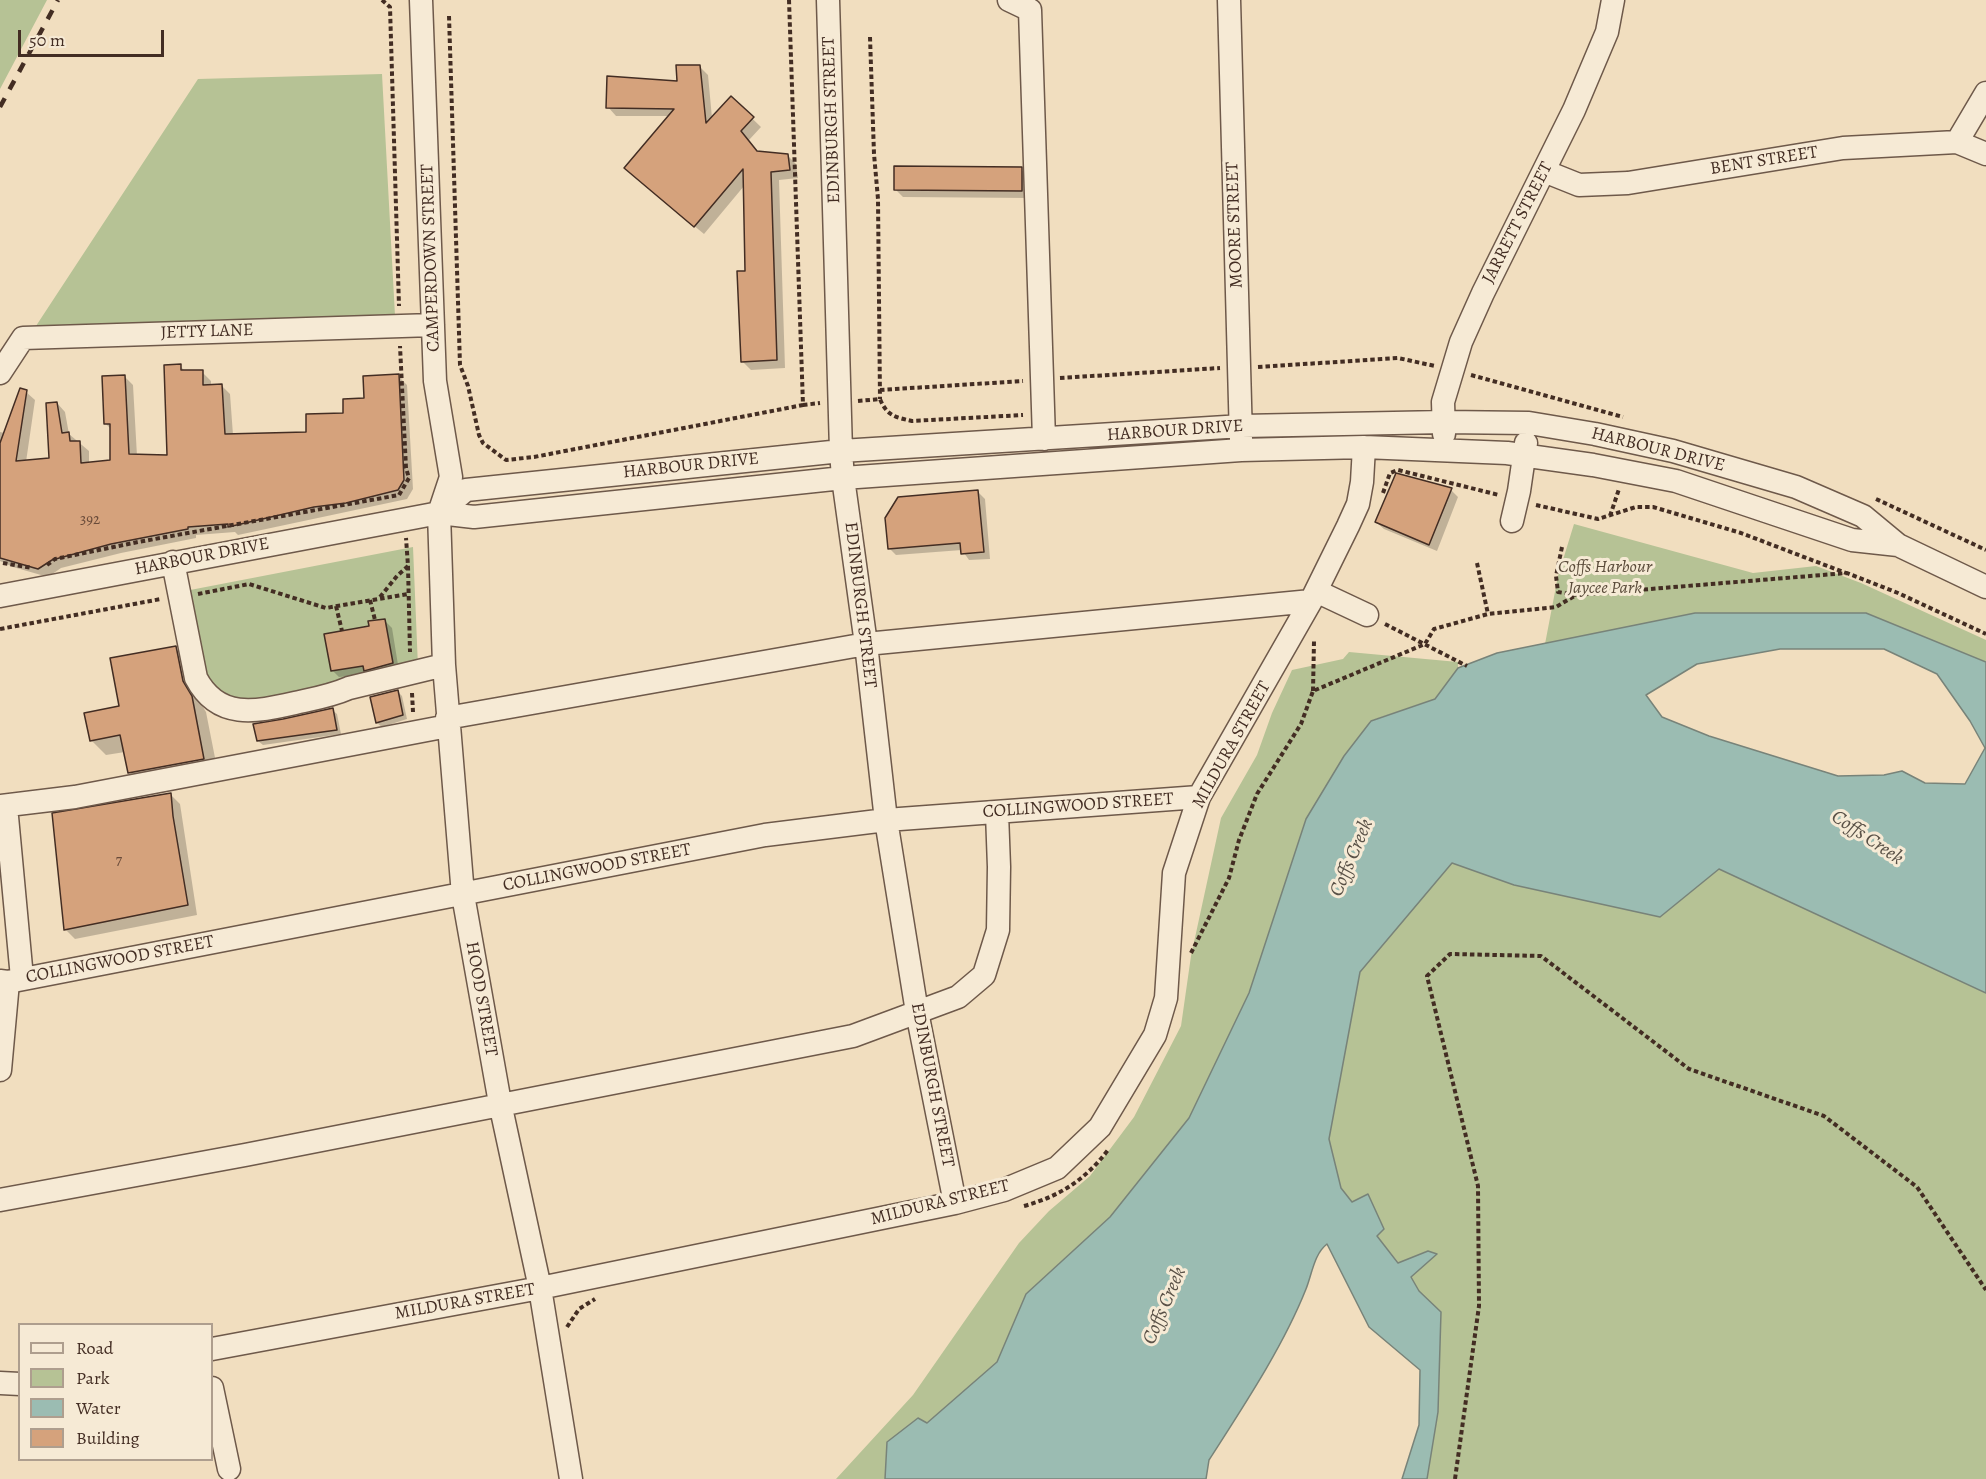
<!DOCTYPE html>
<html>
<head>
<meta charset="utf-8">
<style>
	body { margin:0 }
	#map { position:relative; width:1986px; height:1479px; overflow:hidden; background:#f1debf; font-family:Alegreya,serif }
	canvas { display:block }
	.legend { position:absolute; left:18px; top:1323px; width:195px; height:138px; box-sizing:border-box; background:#f6ead5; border:2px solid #ae9e8e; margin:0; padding:8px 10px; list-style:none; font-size:18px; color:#432d23 }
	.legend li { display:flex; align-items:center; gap:12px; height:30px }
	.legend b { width:30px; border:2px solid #ae9e8e }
	.scale { position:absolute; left:18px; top:30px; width:146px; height:27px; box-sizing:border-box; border:3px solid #432d23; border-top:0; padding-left:8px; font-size:18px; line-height:21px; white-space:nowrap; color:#432d23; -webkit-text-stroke:4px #f6ead5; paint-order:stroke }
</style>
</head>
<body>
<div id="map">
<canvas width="1986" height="1479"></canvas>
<ul class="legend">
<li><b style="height:8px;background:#f6ead5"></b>Road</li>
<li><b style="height:16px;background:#b6c295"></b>Park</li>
<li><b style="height:16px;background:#9bbcb2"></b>Water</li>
<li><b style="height:16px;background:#d5a27c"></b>Building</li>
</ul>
<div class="scale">50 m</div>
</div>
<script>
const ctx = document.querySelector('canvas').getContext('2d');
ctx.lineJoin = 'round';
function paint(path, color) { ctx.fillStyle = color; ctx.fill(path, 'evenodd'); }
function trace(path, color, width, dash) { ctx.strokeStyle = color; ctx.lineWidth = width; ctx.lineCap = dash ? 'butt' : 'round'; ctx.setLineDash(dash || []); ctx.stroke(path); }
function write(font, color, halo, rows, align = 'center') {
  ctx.font = font + ' Alegreya,serif'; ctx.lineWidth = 6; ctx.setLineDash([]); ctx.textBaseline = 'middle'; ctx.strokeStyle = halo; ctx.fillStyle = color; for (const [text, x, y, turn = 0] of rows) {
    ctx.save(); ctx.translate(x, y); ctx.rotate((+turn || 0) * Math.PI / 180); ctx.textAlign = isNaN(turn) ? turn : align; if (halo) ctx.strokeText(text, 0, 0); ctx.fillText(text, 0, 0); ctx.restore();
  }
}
paint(new Path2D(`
	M0 0H47L0 89Z
	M382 74 395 316 34 329 198 79Z
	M1574 524 1753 573 1816 566 1861 583 1986 640V662L1866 613H1695L1545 644 1558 576Z
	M413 547 418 667 243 705 208 687 185 591Z
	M1349 652 1458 662V668L1435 699 1370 721 1249 993 1189 1118 1110 1217 1026 1294 997 1362 927 1423 887 1442 885 1479H836L913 1395 1019 1243 1049 1211 1090 1176 1134 1117 1181 1026 1191 956 1221 818 1257 755 1272 713 1292 670 1343 659Z
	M1452 863 1514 885 1660 917 1719 869 1986 993V1479H1427L1438 1412 1441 1312 1419 1291 1411 1277 1427 1251 1399 1263 1377 1236 1368 1194 1352 1202 1341 1188 1329 1139 1360 972Z`), '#b6c295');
const water = new Path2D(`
	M1695 613H1866L1986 662V993L1719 869 1660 917 1514 885 1452 863 1360 972 1329 1139 1341 1188 1352 1202 1368 1194 1384 1229 1377 1236 1398 1263 1428 1251 1437 1254 1411 1277 1419 1291 1441 1312 1438 1412 1427 1479H1402L1419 1425 1420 1370 1369 1327 1327 1244C1314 1254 1312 1274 1306 1289 1283 1347 1243 1407 1209 1460L1206 1479H885L887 1442 918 1418 927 1423 997 1362 1026 1294 1110 1217 1189 1118 1249 993 1306 819 1344 756 1371 721 1435 699 1458 668 1497 653ZM1780 649H1884L1937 674 1970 721 1985 748 1965 784 1925 783 1902 771 1884 775 1838 776 1709 736 1662 717 1646 695 1697 664Z`);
paint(water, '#9bbcb2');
trace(water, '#788379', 1.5);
paint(new Path2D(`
	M699 66 708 75 712 118 731 98 761 127 749 140 759 153 787 155 796 164 798 178 779 180 785 368 751 370 742 361 746 273 744 186 704 234 635 177 670 116H616L608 107 678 83Z
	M1021 169 1028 176 1029 198 903 197 896 190Z
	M180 366 186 372H202L211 381V386L221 385 230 394 233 435 308 433 345 414 398 376 407 385 413 489 407 499 238 535 235 532 196 535V538L121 553 61 568 48 577 13 567 0 561V432L5 433 26 392 35 400 26 462 51 460 57 403 65 412 69 434 89 451V464L112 461 111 429 106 424 124 376 133 385 137 456H169Z
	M1451 490 1458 497 1437 551 1384 529 1376 522Z
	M978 492 985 499 990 559 969 560 962 550 896 555 889 548Z
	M384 620 392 628 399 671 339 677 332 670 370 627Z
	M175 647 190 662 197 697 206 712 218 773 144 787 129 772 125 752 106 755 91 740Z
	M398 692 402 696 407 719 382 727 377 723Z
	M332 710 337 714 341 734 263 745 258 741Z
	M170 794 180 804 197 915 75 939 65 929Z`), '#0003');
const building = new Path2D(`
	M676 65H700L706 123 731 96 754 117 741 131 757 151 788 154 790 170 771 172 777 360 741 362 737 271H745L743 169 694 227 624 168 674 109 606 108 607 76 677 81Z
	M894 166 1022 167V191L894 190Z
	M181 364V370H203V385L222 384 225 434 306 432V414L343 413V399L364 398 363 376 399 374 404 480 398 490 346 503 314 507 228 527V524L188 527V529L111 544 52 560 38 569 0 558V443L20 388 27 390 16 461 49 458 46 403 57 402 62 433 69 432 70 441H80L81 463 110 460V424H104L102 376 125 375 129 454 167 455 164 365Z
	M1396 473 1452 488 1429 545 1375 522Z
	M978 490 984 552 961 554 960 543 888 549 885 518 898 497Z
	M385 619 393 663 364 671 363 666 331 671 324 634 369 626 368 621Z
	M176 646 183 681 192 696 204 759 128 773 120 735 90 741 84 713 119 706 110 658Z
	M398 690 403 715 376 723 370 697Z
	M333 708 337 730 257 741 253 724 283 719Z
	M171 793 173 816 188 905 64 930 52 813Z`);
paint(building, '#d5a27c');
trace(building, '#432d23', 1.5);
const minor = new Path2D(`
	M421 0 435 381 451 477 439 513 444 665 463 895 500 1103 540 1288 571 1479
	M828 0 841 451 843 478 866 644 886 820 917 1012 955 1203
	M1009 0 1030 10 1044 439
	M1229 0 1241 439
	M1957 142 1986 93
	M1544 171 1579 185 1628 183 1843 148 1957 142 1986 154
	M0 373 23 338 433 325
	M1444 434 1443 402 1461 342 1483 293 1574 110 1607 32 1613 0
	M439 513 466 490 841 451 1242 426 1444 422 1529 423 1595 434 1673 451 1796 487 1863 516 1898 545 1986 587
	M1512 521 1519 491 1526 443
	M173 562 196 678C218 720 255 712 295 703 313 699 331 696 349 688L444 665
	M1316 591 1367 615
	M0 596 439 513 474 517 843 478 1241 450 1364 447 1507 453 1593 465 1676 481 1852 540 1898 545
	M447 718 866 644 1311 601
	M0 806 75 797 448 726
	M6 806 22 978
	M0 981 8 982 765 835 886 820 1199 797
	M0 1070 8 982
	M0 1200 245 1155 853 1036 958 997 984 975 998 930 999 867 997 813
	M212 1349 540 1288 955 1203 1004 1190 1057 1168 1100 1127 1155 1035 1166 998 1174 873 1199 797 1311 601 1348 526 1358 504 1362 482 1364 447
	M0 1383 20 1384
	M212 1388 229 1469`);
trace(minor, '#6e594a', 25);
trace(new Path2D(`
	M382 0 390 7 399 306
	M449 16 460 365 468 386 479 435 483 443 506 460 534 457 803 405 789 0
	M870 37 874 154 878 199 880 399
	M1258 367 1398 358 1435 366
	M1471 375 1623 417
	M1060 378 1220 368
	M880 390 1023 381
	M858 401 880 399C887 416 895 417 912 421L1023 415
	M803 405 820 403
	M1383 493 1390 473 1398 470 1499 495
	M1876 499 1986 550
	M1536 505 1598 519 1636 507H1653L1741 533 1846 573
	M1610 516 1619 489
	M1562 547 1556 576 1558 592 1576 595
	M3 563 32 568
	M1477 563 1488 614
	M47 565 55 559 138 542 399 495 409 478 406 468 400 346
	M408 566 410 652
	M198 594 249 584 326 608 408 594
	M380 597 397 576 408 566 406 538
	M370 600 375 620
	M336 606 342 631
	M1385 624 1467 666
	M0 629 161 599
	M1313 691 1314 641
	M412 693 413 712
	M1191 953 1229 878 1239 840 1257 794 1301 724 1313 691 1425 644 1434 629 1488 614 1556 607 1576 595 1847 573 1898 593 1986 634
	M1024 1206C1060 1196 1085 1180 1108 1150
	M567 1327 579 1309 595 1299
	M1455 1479 1479 1306 1478 1186 1427 976 1450 954 1541 956 1689 1069 1824 1116 1917 1187 1986 1290`), '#432d23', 4, [4.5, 3]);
trace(minor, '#f6ead5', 22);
trace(new Path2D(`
	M0 107 58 0`), '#432d23', 4.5, [10, 10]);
write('15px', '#684a39', null, [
	["392",90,520],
	["7",119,861]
]);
write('18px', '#432d23', '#f6ead5', [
	["EDINBURGH STREET",832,120,-92],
	["BENT STREET",1764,161,-9],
	["JARRETT STREET",1518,223,-63],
	["MOORE STREET",1235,225,-92],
	["CAMPERDOWN STREET",431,258,-92],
	["JETTY LANE",207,332,-2],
	["HARBOUR DRIVE",1175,431,-4],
	["HARBOUR DRIVE",1658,450,14],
	["HARBOUR DRIVE",691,466,-6],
	["HARBOUR DRIVE",202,557,-11],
	["EDINBURGH STREET",860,605,83],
	["MILDURA STREET",1232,745,-61],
	["COLLINGWOOD STREET",1078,806,-4],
	["COLLINGWOOD STREET",597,868,-11],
	["COLLINGWOOD STREET",120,960,-11],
	["HOOD STREET",481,999,80],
	["EDINBURGH STREET",932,1085,79],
	["MILDURA STREET",940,1203,-14],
	["MILDURA STREET",465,1302,-10]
]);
write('italic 18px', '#5a4b3a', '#f6ead5', [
	["Coffs Harbour",1605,568],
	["Jaycee Park",1605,589]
]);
write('italic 20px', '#595147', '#f6ead5', [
	["Coffs Creek",1867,838,34],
	["Coffs Creek",1352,858,-67],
	["Coffs Creek",1165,1306,-67]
]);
</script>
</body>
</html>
